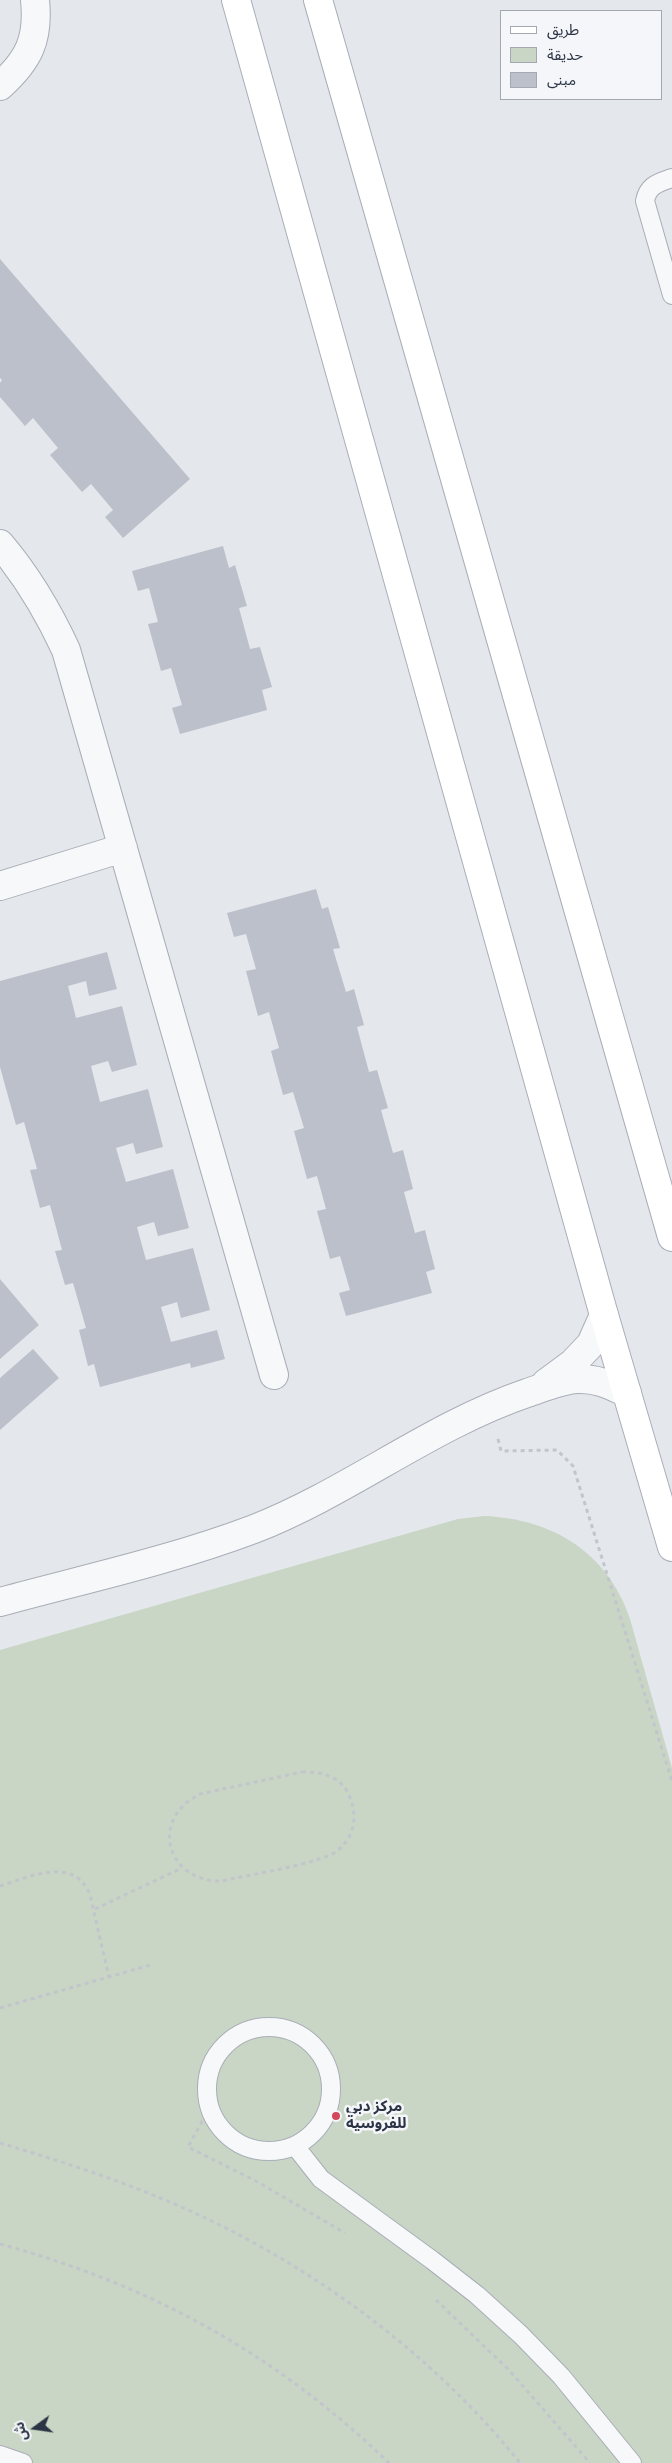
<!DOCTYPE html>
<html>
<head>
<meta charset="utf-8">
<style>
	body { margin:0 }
	#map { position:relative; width:672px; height:2463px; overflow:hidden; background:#e4e7ec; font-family:"Titillium Web","Noto Sans Arabic",sans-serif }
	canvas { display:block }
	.legend { position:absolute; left:500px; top:10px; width:162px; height:90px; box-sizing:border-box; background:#f4f6f9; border:1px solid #a4a8b1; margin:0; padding:6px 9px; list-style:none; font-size:15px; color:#2b3445 }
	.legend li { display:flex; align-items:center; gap:10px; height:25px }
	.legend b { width:25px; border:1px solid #a4a8b1 }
	.north { position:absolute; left:10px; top:2403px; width:50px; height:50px; -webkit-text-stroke:4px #f4f6f9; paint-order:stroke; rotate:256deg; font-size:14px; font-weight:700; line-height:20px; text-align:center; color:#2b3445 }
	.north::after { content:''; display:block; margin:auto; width:18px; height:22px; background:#2b3445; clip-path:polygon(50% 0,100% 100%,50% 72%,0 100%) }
</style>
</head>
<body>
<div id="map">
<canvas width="672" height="2463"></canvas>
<ul class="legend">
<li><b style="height:6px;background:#fff"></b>طريق</li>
<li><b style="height:14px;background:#c9d6c5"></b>حديقة</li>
<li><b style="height:14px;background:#bbc0ca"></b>مبنى</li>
</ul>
<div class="north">ش</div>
</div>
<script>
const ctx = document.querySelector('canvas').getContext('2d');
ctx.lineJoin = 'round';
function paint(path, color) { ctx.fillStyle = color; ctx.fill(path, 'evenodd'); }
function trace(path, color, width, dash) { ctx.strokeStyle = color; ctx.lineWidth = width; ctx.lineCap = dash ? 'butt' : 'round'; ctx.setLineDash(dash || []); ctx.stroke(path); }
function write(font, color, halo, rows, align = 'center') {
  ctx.font = font + ' "Titillium Web","Noto Sans Arabic",sans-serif'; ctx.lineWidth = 5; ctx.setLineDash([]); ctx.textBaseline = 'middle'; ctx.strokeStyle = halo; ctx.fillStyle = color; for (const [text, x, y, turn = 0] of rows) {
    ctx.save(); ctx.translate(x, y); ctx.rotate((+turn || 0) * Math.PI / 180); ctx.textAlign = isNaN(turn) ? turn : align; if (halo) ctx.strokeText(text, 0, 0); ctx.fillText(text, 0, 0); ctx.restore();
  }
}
paint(new Path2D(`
	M484 1516C553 1519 607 1552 630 1619L672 1768V2463H0V1650L458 1519Z`), '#c9d6c5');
paint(new Path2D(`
	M0 259 190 479 123 538 105 517 113 510 91 484 82 492 50 455 58 448 33 418 25 426 0 397V383L2 380 0 378Z
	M223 546 229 568 235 565 247 606 239 608 250 649 260 647 272 687 262 690 267 710 180 734 172 708 182 705 171 668 161 671 148 624 158 622 149 588 138 591 132 571Z
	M316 889 322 909 328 907 340 948 333 949 346 992 354 989 364 1025 357 1027 369 1072 377 1070 388 1108 381 1110 393 1153 403 1150 413 1189 404 1192 415 1233 425 1230 435 1269 426 1272 432 1293 346 1316 339 1293 350 1290 340 1256 330 1259 317 1211 326 1209 317 1176 307 1179 294 1131 304 1128 293 1092 283 1095 271 1051 279 1048 269 1012 258 1016 246 971 256 969 246 934 234 937 227 913Z
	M107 952 117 989 89 996 86 981 68 986 76 1018 122 1006 137 1065 112 1072 108 1061 91 1066 100 1102 148 1089 163 1147 136 1154 133 1143 116 1148 126 1182 173 1169 189 1228 158 1236 154 1222 137 1227 146 1260 193 1248 210 1310 181 1318 177 1302 161 1307 171 1342 217 1330 225 1359 191 1368 190 1363 100 1387 94 1364 88 1366 79 1330 86 1328 73 1283 65 1285 55 1251 62 1250 50 1205 40 1208 30 1170 37 1169 24 1122 16 1125 0 1067V981Z
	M0 1279 39 1325 0 1359Z
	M33 1349 59 1378 0 1430V1378Z`), '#bbc0ca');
const lane = new Path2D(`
	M672 178C658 183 648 185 645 201L672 295
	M207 2089a62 62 0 1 1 124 0a62 62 0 1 1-124 0Z
	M295 2146 321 2179 432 2260 477 2295 521 2335 561 2376 632 2463
	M0 2455 23 2463`);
const street = new Path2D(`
	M0 86C29 60 39 39 35 0
	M0 544C28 577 48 611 66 650L274 1375
	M0 886 123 848
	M546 1383 573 1363 591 1344 604 1315
	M0 1602C85 1579 172 1560 254 1529 349 1492 430 1426 527 1393 542 1388 561 1380 577 1379 597 1378 610 1385 627 1393`);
const secondary = new Path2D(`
	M236 0 604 1315 672 1547
	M318 0 672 1237`);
trace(lane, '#a9aeb7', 20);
trace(street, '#a9aeb7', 30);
trace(secondary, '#a9aeb7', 30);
trace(new Path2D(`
	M498 1439 501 1451 557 1450 573 1466 672 1781
	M302 1772C320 1772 339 1775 348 1793 358 1813 356 1836 337 1851 319 1864 247 1875 222 1881 166 1882 149 1819 200 1794Z
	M0 1886C29 1877 75 1855 90 1895L109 1977
	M95 1909 182 1868
	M0 2008 154 1964
	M210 2107 188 2147 256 2181 345 2233
	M0 2143C67 2163 135 2185 199 2215 321 2272 436 2358 520 2463
	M0 2244C151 2285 276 2354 389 2463
	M436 2300 509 2370 590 2463`), '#c2c5cb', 3, [4, 4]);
trace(lane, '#f7f8fa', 18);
trace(street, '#f7f8fa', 28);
trace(secondary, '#fff', 28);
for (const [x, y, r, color] of [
	[336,2116,5,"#d1495b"]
]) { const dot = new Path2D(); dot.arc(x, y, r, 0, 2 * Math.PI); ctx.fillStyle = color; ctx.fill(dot); trace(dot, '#f4f6f9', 2); }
write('bold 15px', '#2b3445', '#f4f6f9', [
	["مركز دبي",346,2107],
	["للفروسية",346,2124]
], 'left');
</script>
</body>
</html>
